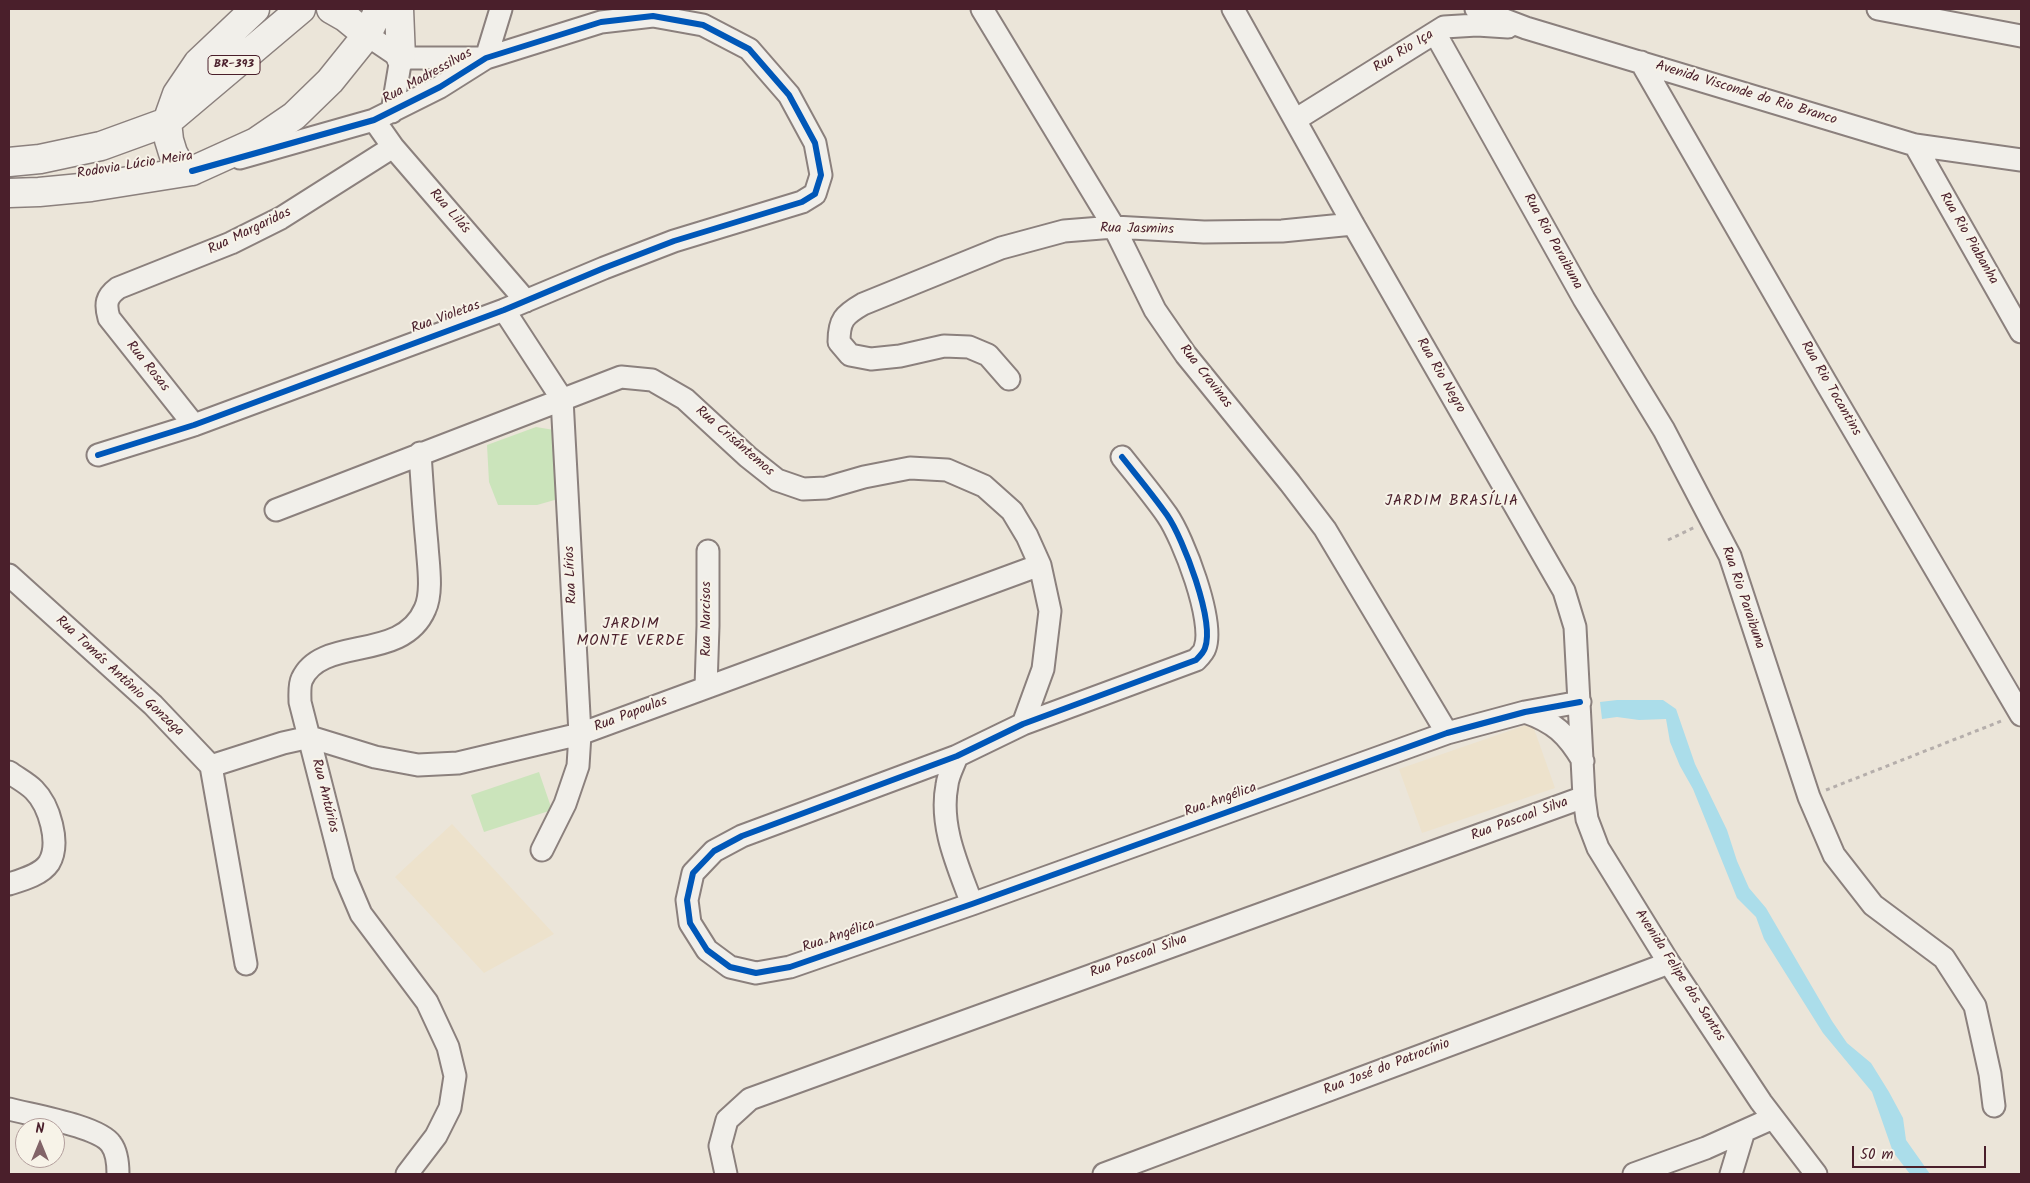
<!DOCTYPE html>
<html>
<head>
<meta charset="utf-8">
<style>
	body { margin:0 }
	#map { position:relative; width:2030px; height:1183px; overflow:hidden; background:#ebe5d9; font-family:Kalam,sans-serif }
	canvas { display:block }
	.frame { position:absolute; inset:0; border:10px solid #4a1f2b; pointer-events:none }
	.north { position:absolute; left:15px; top:1118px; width:50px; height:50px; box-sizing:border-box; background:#f7f3e8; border:1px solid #b29e9c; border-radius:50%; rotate:0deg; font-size:14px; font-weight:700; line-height:20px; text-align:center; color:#4a1f2b }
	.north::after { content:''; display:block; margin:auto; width:18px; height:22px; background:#826468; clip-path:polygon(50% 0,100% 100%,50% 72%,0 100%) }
	.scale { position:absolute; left:1852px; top:1146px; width:134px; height:22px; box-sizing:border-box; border:2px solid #4a1f2b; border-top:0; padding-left:6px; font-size:15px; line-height:18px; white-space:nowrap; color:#4a1f2b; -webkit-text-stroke:4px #f7f3e8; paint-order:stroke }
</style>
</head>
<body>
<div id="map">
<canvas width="2030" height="1183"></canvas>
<div class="frame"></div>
<div class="north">N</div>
<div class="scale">50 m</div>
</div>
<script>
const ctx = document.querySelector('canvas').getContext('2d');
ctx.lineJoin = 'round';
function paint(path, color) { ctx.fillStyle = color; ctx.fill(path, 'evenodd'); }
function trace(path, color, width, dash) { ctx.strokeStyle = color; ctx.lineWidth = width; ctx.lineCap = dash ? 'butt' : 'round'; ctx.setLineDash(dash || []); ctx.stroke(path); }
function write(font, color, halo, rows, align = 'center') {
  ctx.font = font + ' Kalam,sans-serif'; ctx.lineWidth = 4; ctx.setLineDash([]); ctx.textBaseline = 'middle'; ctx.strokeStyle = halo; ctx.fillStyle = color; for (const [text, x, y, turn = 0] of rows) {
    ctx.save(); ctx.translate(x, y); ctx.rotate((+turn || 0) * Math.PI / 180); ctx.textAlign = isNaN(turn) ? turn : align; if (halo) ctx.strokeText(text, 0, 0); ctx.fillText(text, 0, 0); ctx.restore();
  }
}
paint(new Path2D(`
	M1532 723 1555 788 1422 833 1399 769Z
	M452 824 554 934 484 973 395 877Z`), '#ede2cc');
paint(new Path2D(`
	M536 427 554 430 558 499 537 505H498L489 482 487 445Z
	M539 772 552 810 484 832 471 795Z`), '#cbe4bb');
paint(new Path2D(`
	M1617 700H1663L1676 709 1695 764 1727 830 1737 861 1749 888 1766 908 1832 1021 1847 1043 1871 1063 1889 1092 1903 1118 1906 1140 1930 1174H1910L1893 1152 1872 1092 1823 1033 1764 939 1756 917 1737 898 1693 789 1680 766 1670 742 1666 719 1639 720 1617 717 1602 719 1600 702Z`), '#abddea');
const minor = new Path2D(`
	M982 9 1114 227 1155 310 1186 355 1290 483 1325 529 1447 733
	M1233 9 1353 224 1564 591 1575 627 1584 797 1587 819 1598 848 1669 963 1761 1102 1816 1174
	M1476 9 1526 28 1915 145 2021 160
	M1878 9 2021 36
	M1435 33 1584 299 1664 430 1730 556 1809 797 1834 855 1873 905 1944 958 1975 1006 1990 1074 1994 1106
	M367 35 401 58H486
	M486 58 501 9
	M1641 62 1825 381 2021 715
	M392 112 401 58
	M374 120 393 147 526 301
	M1295 120 1444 27 1477 25 1508 27
	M1915 145 2021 332
	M504 310 562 399 580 734 578 766 565 804 542 850
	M1009 379 988 355 969 347 944 346 900 356 871 359 850 355 839 342C839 320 844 315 863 304L1001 248 1064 231 1114 227 1204 232 1282 231 1353 224
	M194 425 109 318C105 304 106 297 118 288L231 243 281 218 393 147
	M98 455 194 425 504 310 604 268 674 241 802 202 815 194 821 175 815 143 789 95 749 49 703 25 653 16 601 22 486 58 440 87 374 120 240 158
	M1122 457C1137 476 1153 495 1167 515 1183 538 1215 621 1205 648 1204 652 1199 657 1196 660L1023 724 957 756 742 836 714 851 693 873 687 900 690 923 707 950 730 967 756 973 790 967 972 904 1447 733 1525 712 1580 702
	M276 510 621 377 652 380 685 399 748 457 777 480 803 489 826 488 864 477 910 468 947 470 984 486 1012 511 1027 536 1040 565 1050 611 1043 669 1023 724
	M9 575 153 705 211 766 246 964
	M706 687 708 626V551
	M1525 712C1554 722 1567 734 1583 761
	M957 756C954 765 948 775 947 785 939 826 958 866 972 904
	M211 766 283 743 310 737 375 757 418 765 458 763 580 734 1040 565
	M9 772C17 778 27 783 34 790 49 805 61 843 49 863 41 875 22 880 9 884
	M9 1109C31 1115 99 1126 111 1144 117 1152 118 1165 118 1174
	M407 1174 436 1136 450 1108 455 1076 448 1047 427 1002 361 914 344 874 300 702C300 695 299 685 302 679 322 635 402 663 425 609 433 592 428 563 427 545 424 514 422 484 420 453
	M726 1174 720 1146 727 1120 750 1099 1584 797
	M1104 1174 1669 963
	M1634 1174 1706 1148 1773 1118
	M1731 1174 1744 1131`);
const primary = new Path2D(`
	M331 9 345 17 367 35
	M399 9 401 58
	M9 162 40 159 101 146 167 122 301 9
	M192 171 178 162 173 153 169 140 167 122 177 94 198 63 255 9
	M9 193 39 192 91 187 192 171 256 142 294 116 330 81 367 35 379 9`);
trace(minor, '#8b807d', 25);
trace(primary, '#8b807d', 31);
trace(new Path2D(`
	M1668 540 1695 527
	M1826 790 2004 720`), '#b5aeab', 3, [4, 4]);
trace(minor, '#f1efea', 21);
trace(primary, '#f1efea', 28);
trace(new Path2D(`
	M98 455 194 425 504 310 604 268 674 241 802 202 815 194 821 175 815 143 789 95 749 49 703 25 653 16 601 22 486 58 440 87 374 120 192 171
	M1122 457C1137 476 1153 495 1167 515 1183 538 1215 621 1205 648 1204 652 1199 657 1196 660L1023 724 957 756 742 836 714 851 693 873 687 900 690 923 707 950 730 967 756 973 790 967 972 904 1447 733 1525 712 1580 702`), '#0057b8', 6);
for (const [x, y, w] of [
	[234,65,52]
]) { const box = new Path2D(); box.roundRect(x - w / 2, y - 9.5, w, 19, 4); ctx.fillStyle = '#f7f3e8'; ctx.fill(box); trace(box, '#4a1f2b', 1); }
write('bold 12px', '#4a1f2b', null, [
	["BR-393",234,65]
]);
write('14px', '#4a1f2b', '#f7f3e8', [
	["Rua Rio Iça",1404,52,-32],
	["Rua Madressilvas",428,77,-29],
	["Avenida Visconde do Rio Branco",1746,94,17],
	["Rodovia Lúcio Meira",135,166,-9],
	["Rua Lilás",449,212,49],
	["Rua Jasmins",1137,230,1],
	["Rua Margaridas",250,232,-26],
	["Rua Rio Piabanha",1968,239,60],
	["Rua Rio Paraibuna",1552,242,61],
	["Rua Violetas",446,318,-20],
	["Rua Rosas",147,367,51],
	["Rua Rio Negro",1440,376,60],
	["Rua Cravinas",1205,377,52],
	["Rua Rio Tocantins",1830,389,60],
	["Rua Crisântemos",734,442,41],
	["Rua Lírios",572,575,-93],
	["Rua Rio Paraibuna",1742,598,71],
	["Rua Narcisos",708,619,-90],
	["Rua Tomás Antônio Gonzaga",119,677,43],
	["Rua Papoulas",631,715,-21],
	["Rua Antúrios",324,796,76],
	["Rua Angélica",1221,801,-20],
	["Rua Pascoal Silva",1520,820,-20],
	["Rua Angélica",839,937,-19],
	["Rua Pascoal Silva",1139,957,-20],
	["Avenida Felipe dos Santos",1679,976,57],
	["Rua José do Patrocínio",1387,1068,-21]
]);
ctx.letterSpacing = '1px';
write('15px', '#4a1f2b', '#f7f3e8', [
	["JARDIM BRASÍLIA",1452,502],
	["JARDIM",631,625],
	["MONTE VERDE",631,642]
]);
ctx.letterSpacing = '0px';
</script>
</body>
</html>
